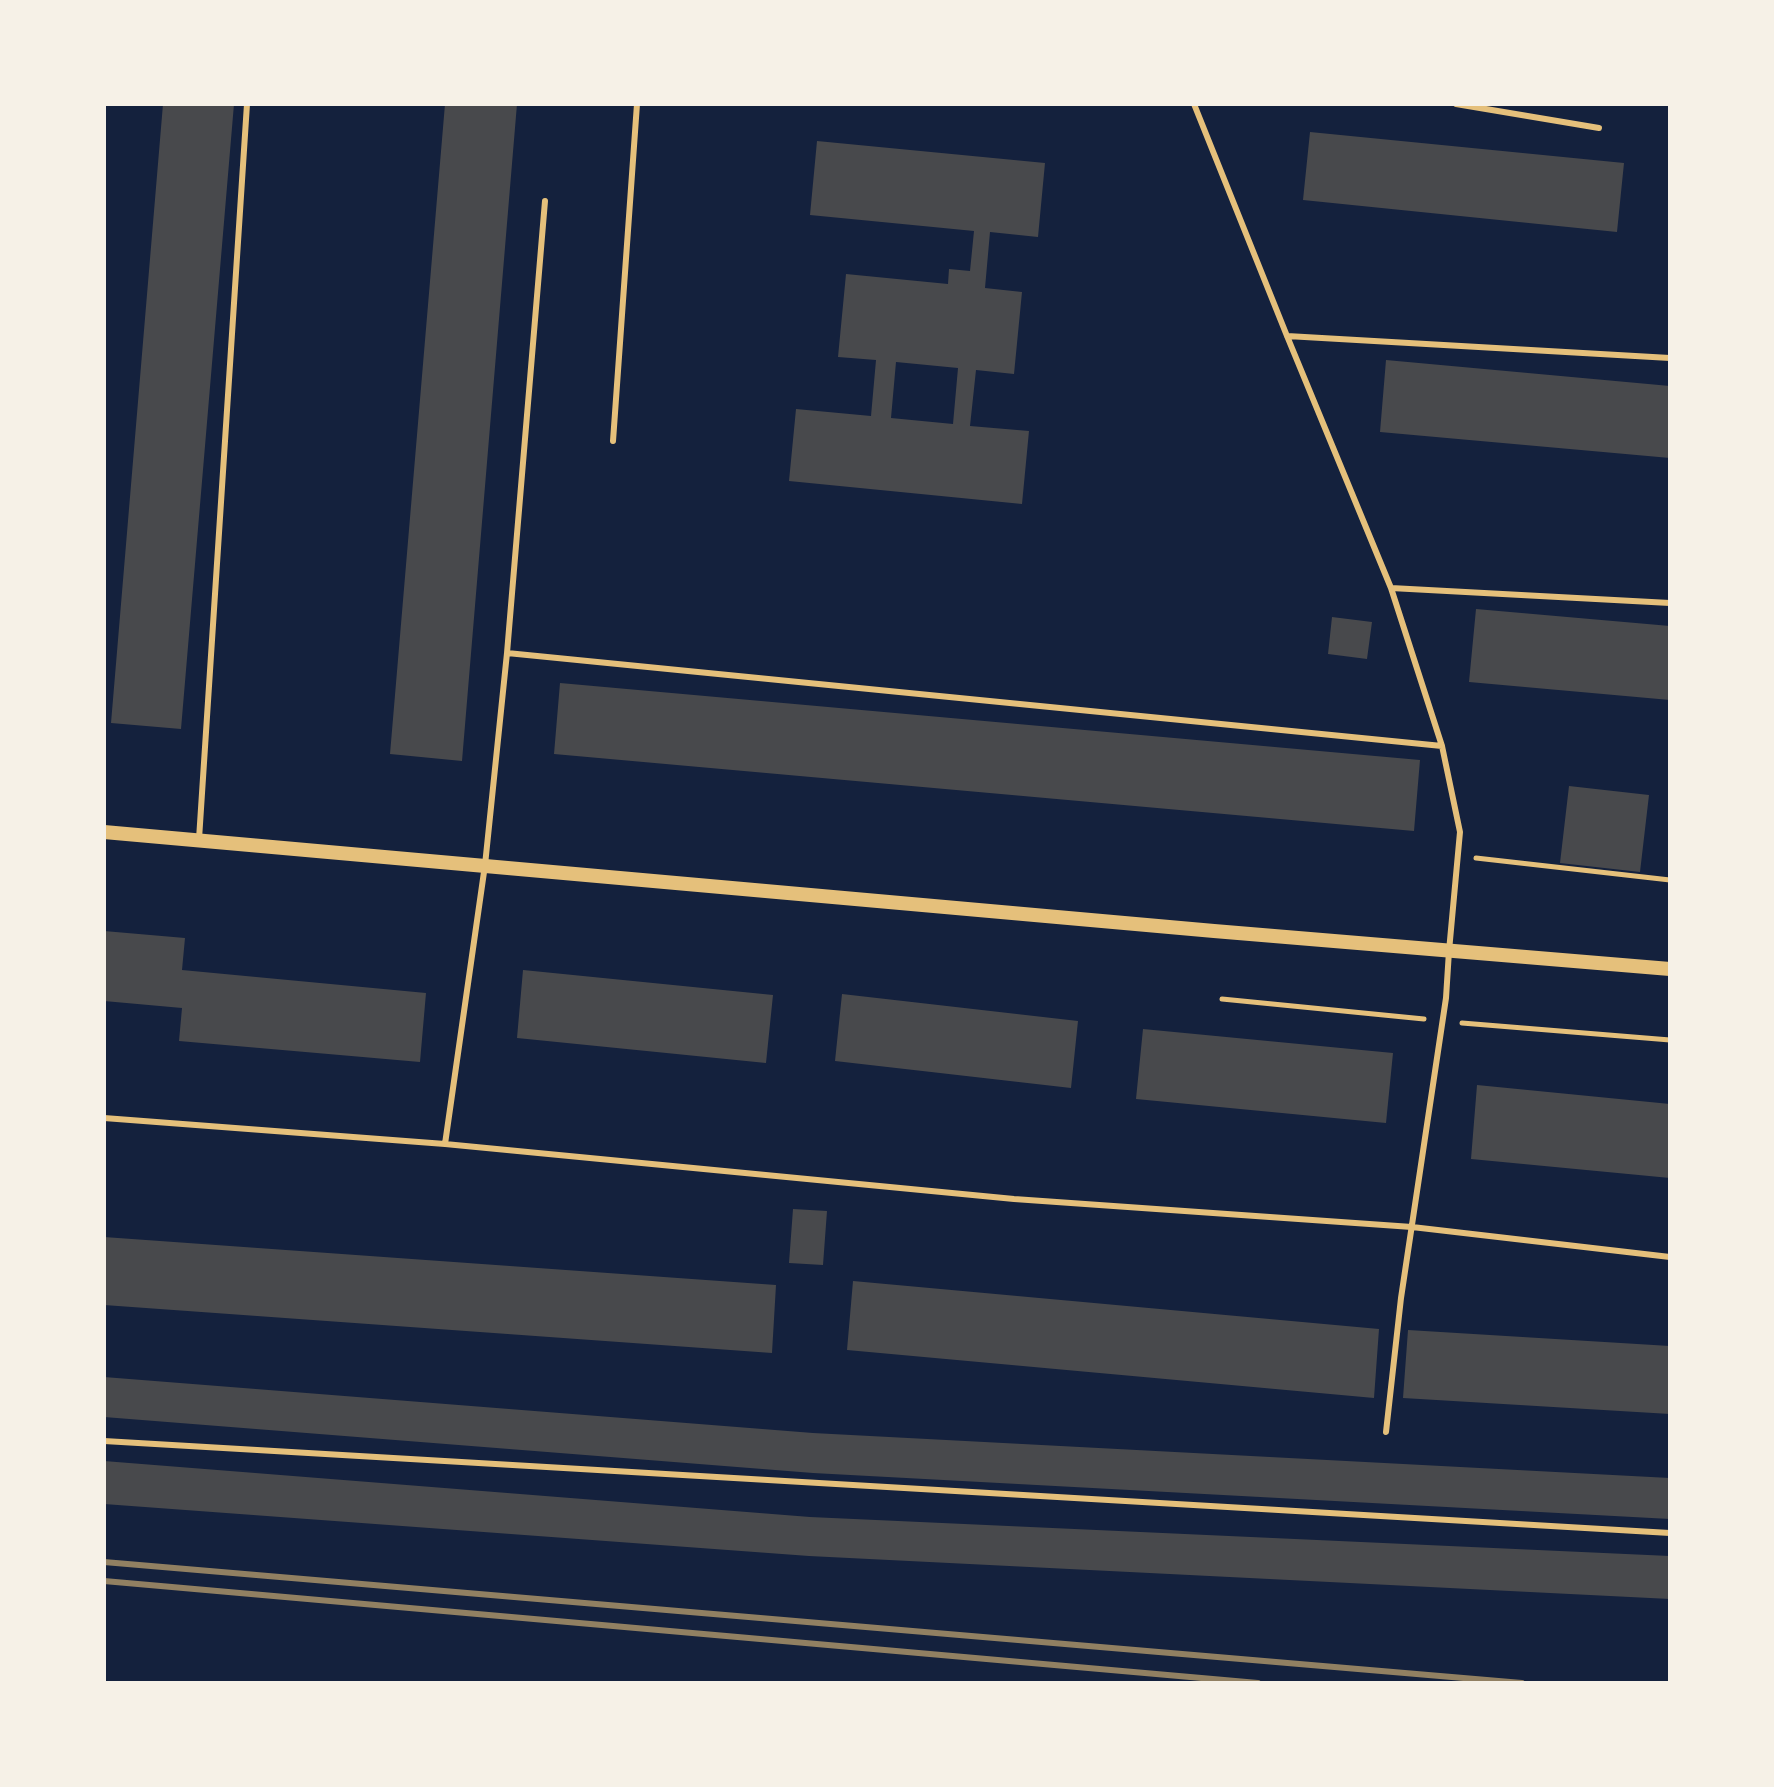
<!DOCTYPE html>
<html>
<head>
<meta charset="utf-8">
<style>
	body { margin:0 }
	#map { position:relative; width:1774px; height:1787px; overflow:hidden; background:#14213d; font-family:"DM Sans",sans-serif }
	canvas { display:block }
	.frame { position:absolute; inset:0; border:106px solid #f6f1e7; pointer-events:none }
</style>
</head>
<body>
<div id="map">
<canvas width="1774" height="1787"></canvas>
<div class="frame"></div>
</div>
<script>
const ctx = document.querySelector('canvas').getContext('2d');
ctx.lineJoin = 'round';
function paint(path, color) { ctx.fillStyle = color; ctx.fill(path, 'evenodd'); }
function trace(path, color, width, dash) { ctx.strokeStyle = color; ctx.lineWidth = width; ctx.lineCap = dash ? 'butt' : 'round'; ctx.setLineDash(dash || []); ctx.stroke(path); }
paint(new Path2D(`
	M163 104H234L181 729 111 723Z
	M445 104H517L462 761 390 754Z
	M1310 132 1624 163 1617 232 1303 200Z
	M817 141 1045 163 1038 237 990 232 985 288 1022 292 1014 374 976 370 970 426 1029 431 1022 504 789 481 796 409 871 416 876 360 838 357 846 274 948 284 949 269 970 271 974 231 810 215ZM896 362 958 368 953 424 891 418Z
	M1386 360 1670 386V458L1380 432Z
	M1476 609 1670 626V700L1469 682Z
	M1332 617 1372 622 1367 659 1328 654Z
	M560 683 1420 760 1414 831 554 754Z
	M1569 786 1649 795 1640 872 1560 863Z
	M104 931 185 938 182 970 426 993 420 1062 179 1041 182 1008 104 1001Z
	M523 970 773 995 766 1063 517 1038Z
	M842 994 1078 1021 1071 1088 835 1061Z
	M1143 1029 1393 1053 1386 1123 1136 1099Z
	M1477 1085 1670 1104V1178L1471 1159Z
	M793 1209 827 1211 823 1265 789 1263Z
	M104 1237 776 1285 772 1353 104 1305Z
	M853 1281 1379 1329 1374 1398 847 1350Z
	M1408 1330 1670 1346V1414L1403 1398Z
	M104 1377 813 1433 1670 1478V1519L813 1473 104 1417Z
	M104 1461 810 1517 1670 1556V1599L809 1556 104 1504Z`), '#48494c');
trace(new Path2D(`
	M1476 858 1670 880
	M1222 999 1424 1019
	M1462 1023 1670 1040`), '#e5c07b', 5);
trace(new Path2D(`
	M1194 104 1287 336 1391 588 1442 746 1460 832 1449 951 1446 998 1401 1298 1386 1432
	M1456 104 1599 128
	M1287 336 1670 358
	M613 441 637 104
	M1391 588 1670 603
	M507 653 1442 746
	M199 839 247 104
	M104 1118 445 1144 1014 1199 1412 1227 1670 1257
	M445 1144 485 865 507 653 545 201
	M104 1441 1670 1533`), '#e5c07b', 6);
trace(new Path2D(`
	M104 832 1214 931 1670 969`), '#e5c07b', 14);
trace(new Path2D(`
	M104 1562 1522 1683
	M104 1581 1258 1683`), '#918062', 6);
</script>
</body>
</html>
